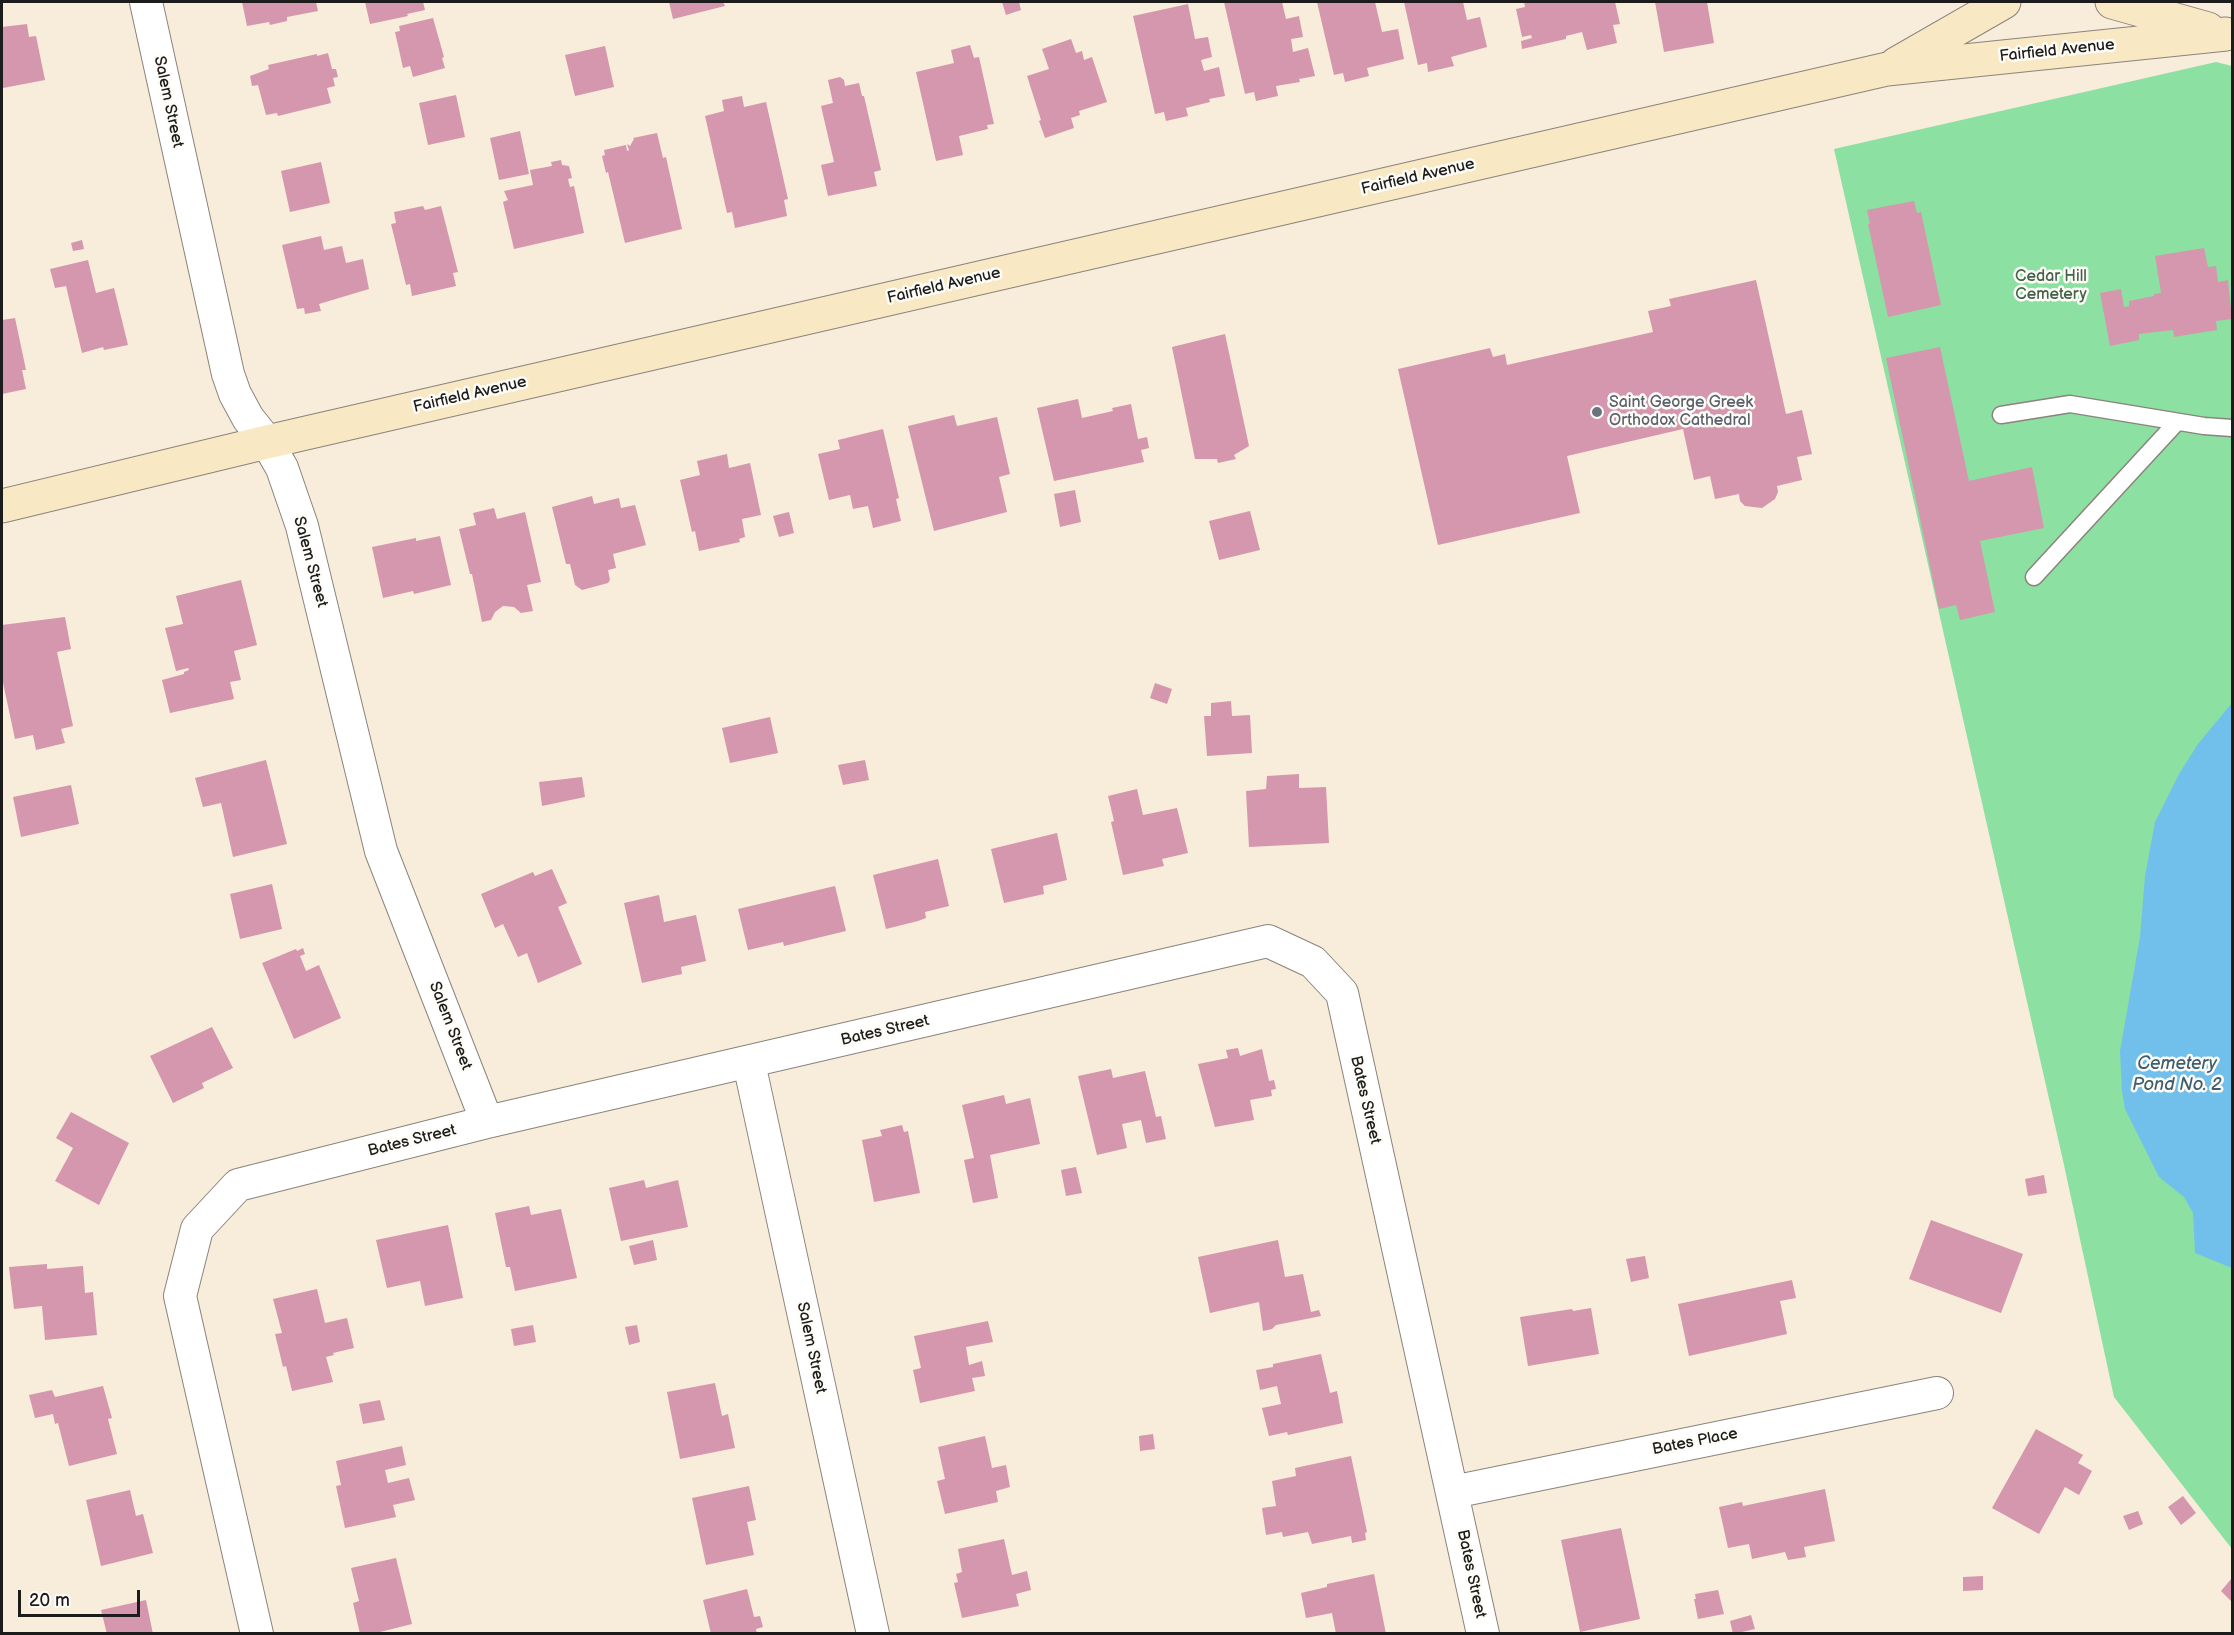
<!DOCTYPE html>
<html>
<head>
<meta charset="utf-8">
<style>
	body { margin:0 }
	#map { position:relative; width:2234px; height:1635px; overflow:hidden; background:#f8ecdb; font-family:"Balsamiq Sans",sans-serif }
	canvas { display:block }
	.frame { position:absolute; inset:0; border:3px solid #1c1c1c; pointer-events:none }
	.scale { position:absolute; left:18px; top:1590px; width:122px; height:27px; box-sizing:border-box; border:3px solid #1c1c1c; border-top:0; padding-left:8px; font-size:18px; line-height:21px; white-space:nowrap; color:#1c1c1c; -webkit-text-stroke:4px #fdfcf7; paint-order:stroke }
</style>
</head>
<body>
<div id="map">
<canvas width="2234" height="1635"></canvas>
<div class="frame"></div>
<div class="scale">20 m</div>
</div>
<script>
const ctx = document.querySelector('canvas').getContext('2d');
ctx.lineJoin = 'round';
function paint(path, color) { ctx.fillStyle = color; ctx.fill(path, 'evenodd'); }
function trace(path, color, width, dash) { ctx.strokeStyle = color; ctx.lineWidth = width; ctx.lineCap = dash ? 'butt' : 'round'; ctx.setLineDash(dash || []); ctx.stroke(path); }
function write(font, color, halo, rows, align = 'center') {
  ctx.font = font + ' "Balsamiq Sans",sans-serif'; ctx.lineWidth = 5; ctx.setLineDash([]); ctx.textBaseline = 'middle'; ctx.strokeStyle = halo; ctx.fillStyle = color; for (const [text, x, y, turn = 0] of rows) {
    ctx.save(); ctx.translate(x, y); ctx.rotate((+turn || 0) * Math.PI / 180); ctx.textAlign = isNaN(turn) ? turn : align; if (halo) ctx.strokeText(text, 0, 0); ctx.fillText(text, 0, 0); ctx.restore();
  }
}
paint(new Path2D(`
	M2216 62 2232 66V1549L2114 1397 2064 1165 1834 149Z`), '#8ce0a2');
paint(new Path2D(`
	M2232 703V1268L2195 1253 2193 1213 2184 1197 2159 1177 2125 1109 2122 1091 2120 1051 2140 937 2145 876 2155 822 2179 774 2198 744Z`), '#70c0eb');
paint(new Path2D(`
	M242 2H316L318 11 287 17V21L270 25 269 22 247 26Z
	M365 2H423L425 10 407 14 408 16 370 24Z
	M669 2H723L725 6 673 19Z
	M1002 2H1019L1021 10 1006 15Z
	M1224 2H1282L1286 19 1299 16 1303 37 1291 39 1293 52 1308 48 1315 76 1299 79 1300 82 1276 86 1278 96 1256 101 1254 92 1245 94Z
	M1317 2H1375L1382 32 1398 29 1404 59 1367 68 1369 76 1345 82 1343 73 1334 75Z
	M1404 2H1463L1467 20 1480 17 1487 47 1451 57 1454 66 1428 72 1427 63 1418 65Z
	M1524 2H1615L1620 24 1613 25 1617 43 1587 50 1582 32 1566 36V39L1522 49 1521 41 1532 38 1531 35 1522 37 1516 9 1525 7Z
	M1655 2H1707L1714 43 1664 52Z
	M1188 4 1195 39 1208 37 1212 57 1201 60 1204 71 1219 67 1225 96 1209 99 1210 102 1186 108 1188 116 1166 121 1164 112 1155 114 1133 16Z
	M433 18 444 57 442 58 445 68 413 77 410 66 403 68 395 32 400 31 399 26Z
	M27 24 29 37 36 36 45 80 3 88 2 77V27Z
	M1071 39 1076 53 1082 51 1084 60 1092 57 1107 102 1079 111 1080 115 1071 118 1074 128 1045 138 1039 121 1041 120 1027 76 1049 69 1042 49Z
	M970 45 974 58 979 57 994 124 987 125 988 129 959 136 963 155 936 161 916 72 954 63 951 50Z
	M605 46 614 87 575 96 565 55Z
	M328 53 332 69H336L338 77 333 78 335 86 327 88 331 103 278 116 277 113 266 115 258 85 252 86 250 76 269 69 268 65 317 54V56Z
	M840 77 844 80 845 86 859 83 862 96H864L881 170 874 172 877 186 828 196 821 165 834 162 821 106 833 103 828 80Z
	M456 95 465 137 428 145 419 103Z
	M742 96 744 107 766 102 788 199 784 200 787 216 735 228 732 212 727 213 705 116 724 111 722 100Z
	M520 131 529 174 499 180 490 138Z
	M657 133 663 158 666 157 682 229 625 243 608 172 606 173 602 156 605 155 604 150 626 145 627 151 629 150 627 144 630 146 634 139 633 138Z
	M561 160 562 165 569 166 572 178 568 179 570 187 574 186 584 233 514 249 503 202 508 200 504 191 533 185 530 170 552 166 551 162Z
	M321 162 330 203 290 212 281 171Z
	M1914 201 1917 213 1921 212 1941 305 1888 317 1868 224H1870L1867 210Z
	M423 206 425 210 441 206 458 272 453 273 456 286 412 296 410 284 406 285 391 224 396 223 394 212Z
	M321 236 324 250 342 246 346 263 363 259 369 289 319 304 321 311 305 314 304 308 297 309 282 245Z
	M82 240 84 249 73 251 71 243Z
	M2204 248 2208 267 2216 266 2218 282 2228 280 2232 319 2216 321 2217 330 2174 337 2173 330 2139 334V340L2110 346 2100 293 2121 289 2124 307 2129 306V301L2154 296V294L2161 293 2155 256Z
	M88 260 96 293 114 288 128 345 104 350 103 347 82 353 66 286 55 288 50 269Z
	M1756 280 1786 414 1802 410 1812 454 1797 457 1802 480 1777 486 1778 492 1775 499 1762 508 1745 506 1740 501 1739 494 1715 499 1710 476 1694 480 1683 429 1567 456 1580 513 1438 545 1398 369 1490 348 1493 357 1505 354 1507 365 1653 332 1648 311 1671 306 1669 299Z
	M15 318 26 370H22L26 389 2 394V320Z
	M1225 334 1249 446 1234 455 1236 459 1218 463 1217 459H1195L1172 347Z
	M1940 347 1969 481 2032 467 2044 528 1980 541 1995 612 1960 620 1956 605 1939 609 1886 358Z
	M1078 399 1082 418 1113 411 1112 408 1131 404 1138 439 1147 437 1149 448 1141 450 1144 462 1054 481 1037 408Z
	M954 415 957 426 997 417 1010 474 999 477 1007 512 934 531 908 426Z
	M883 429 899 498 896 499 901 521 873 528 868 506 853 509 850 495 829 500 818 454 840 449 838 440Z
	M727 454 729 468 750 463 761 515 742 519 745 537 739 539 740 542 699 551 695 531 692 532 680 480 700 475 697 461Z
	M1075 490 1081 522 1060 527 1054 494Z
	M592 496 594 504 619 498 621 508 635 505 646 545 613 554 616 568 608 570 610 580 608 583 582 590 575 585 570 564H566L552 507Z
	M494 508 497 519 525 512 541 582 527 585 533 611 521 613 514 607 503 606 495 612 491 620 482 622 472 574H470L459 529 476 525 473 513Z
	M1250 511 1260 550 1219 560 1209 521Z
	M789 512 794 533 779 537 773 516Z
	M440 536 451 585 414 594 413 591 383 598 372 547 416 538V541Z
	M241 580 257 645 234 651 241 680 230 682 234 699 170 713 162 680 184 674V672L189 670 188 668 176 671 165 628 183 624 176 596Z
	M65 617 71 649 57 652 73 726 61 729 65 743 36 750 33 735 15 739 2 678V625Z
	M1155 683 1172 689 1167 704 1150 698Z
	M1231 701 1232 716 1250 715 1252 753 1207 756 1204 716H1211V703Z
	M770 717 778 753 730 763 722 728Z
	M266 760 287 844 233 857 221 803 203 807 195 778Z
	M865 760 869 780 843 785 838 765Z
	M1299 774V788L1326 787 1329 843 1249 847 1246 791 1266 789 1267 776Z
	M582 777 585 797 542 806 539 782Z
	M71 785 79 824 21 837 13 797Z
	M1137 789 1143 815 1177 808 1188 853 1162 859 1164 866 1123 875 1111 822 1114 821 1108 796Z
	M1057 833 1067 880 1043 886 1044 894 1004 903 991 849Z
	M938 859 949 906 925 912 926 918 918 921 886 929 873 875Z
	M552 869 567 903 558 907 582 964 538 983 527 953 518 957 503 924 495 928 481 894 533 872 535 876Z
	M272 884 282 929 240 939 230 894Z
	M835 886 846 931 784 946 783 942 748 950 738 909Z
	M659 895 664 922 696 915 706 961 681 967 682 974 642 983 624 903Z
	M303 948 305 954 300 956 306 971 319 965 341 1018 294 1039 262 963 296 949 297 951Z
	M212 1027 233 1068 202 1083 204 1088 173 1103 150 1056Z
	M1238 1048 1240 1056 1262 1049 1269 1081 1274 1080 1276 1089 1271 1090 1272 1096 1250 1100 1254 1120 1215 1127 1198 1064 1228 1058 1226 1050Z
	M1111 1069 1113 1078 1145 1071 1156 1117 1161 1116 1166 1139 1146 1143 1141 1120 1122 1124 1127 1148 1097 1155 1078 1076Z
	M1004 1095 1006 1104 1030 1098 1040 1144 990 1155 998 1198 973 1203 964 1160 974 1158 962 1105Z
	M71 1112 129 1143 99 1205 55 1181 73 1148 56 1138Z
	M902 1125 904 1132 908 1131 920 1193 874 1202 862 1140 882 1136 880 1130Z
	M1076 1167 1082 1193 1066 1196 1061 1170Z
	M2044 1175 2047 1193 2028 1196 2025 1179Z
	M644 1180 646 1188 678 1180 688 1227 621 1241 609 1188Z
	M529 1206 531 1215 561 1209 577 1278 515 1291 510 1267H506L495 1213Z
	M1931 1220 2023 1254 2001 1313 1909 1279Z
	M448 1225 463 1298 425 1306 420 1281 387 1288 376 1240Z
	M653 1240 657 1260 634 1265 629 1246Z
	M1278 1240 1285 1277 1303 1274 1311 1312 1319 1310 1321 1316 1276 1325 1272 1329 1263 1331 1259 1302 1210 1313 1198 1257Z
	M1645 1256 1649 1278 1631 1282 1626 1259Z
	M47 1264V1269L83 1266 85 1293 93 1292 97 1335 45 1340 42 1306 14 1309 9 1267Z
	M1792 1280 1796 1298 1780 1301 1787 1334 1689 1356 1678 1304Z
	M317 1289 325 1323 347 1318 354 1348 333 1353 334 1355 326 1357 333 1382 292 1391 286 1366 283 1367 275 1334 282 1333 273 1299Z
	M1591 1308 1599 1354 1528 1366 1520 1317 1572 1309 1573 1311Z
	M988 1321 993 1342 966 1347 969 1365 982 1361 985 1376 972 1378 975 1391 920 1403 913 1370 921 1368 914 1336Z
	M533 1325 536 1342 514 1346 511 1329Z
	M637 1325 640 1342 629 1345 625 1327Z
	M1321 1354 1330 1393 1337 1391 1343 1423 1288 1435 1287 1432 1269 1436 1262 1408 1281 1404 1277 1386 1260 1390 1256 1370 1273 1367V1364Z
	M715 1383 722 1416 728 1414 735 1448 680 1459 667 1392Z
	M103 1386 112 1418 108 1419 117 1454 69 1466 58 1423 55 1424 53 1414 35 1418 29 1395 52 1390 55 1397Z
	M380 1400 385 1420 363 1424 359 1404Z
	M2036 1429 2083 1455 2078 1463 2092 1471 2079 1495 2065 1487 2039 1534 1992 1508Z
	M1153 1434 1155 1449 1140 1451 1139 1436Z
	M985 1436 992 1468 1006 1465 1010 1487 996 1491 998 1502 945 1514 937 1481 945 1479 938 1447Z
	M402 1446 406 1465 385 1470 388 1483 409 1478 415 1500 393 1505 396 1517 345 1528 336 1486 341 1485 336 1461Z
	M1351 1456 1367 1532 1365 1533 1366 1540 1352 1543 1351 1536 1312 1544 1308 1532 1283 1537 1282 1532 1266 1535 1262 1508 1276 1506 1272 1481 1296 1476 1295 1468Z
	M749 1486 756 1520 747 1522 754 1555 706 1565 692 1498Z
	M1825 1489 1835 1541 1804 1547 1806 1557 1788 1560 1785 1552 1752 1559 1749 1544 1728 1548 1719 1507 1742 1502 1743 1506Z
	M130 1490 136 1516 143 1514 153 1553 101 1566 86 1500Z
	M2183 1496 2196 1513 2181 1525 2168 1507Z
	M2138 1511 2143 1524 2129 1530 2123 1516Z
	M1621 1528 1640 1619 1580 1632 1561 1540Z
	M1004 1539 1012 1575 1027 1571 1031 1590 1016 1594 1019 1606 962 1618 954 1583 958 1582 956 1574 962 1572 958 1549Z
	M396 1558 412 1624 372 1634H360L353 1603 359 1601 351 1568Z
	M1374 1574 1386 1634H1336L1332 1613 1306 1618 1301 1593 1327 1587V1584Z
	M1983 1576V1590L1963 1591V1577Z
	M2232 1578V1602L2221 1591Z
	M747 1589 754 1617 760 1616 763 1627 756 1629 757 1634H711L703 1600Z
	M1718 1590 1724 1614 1698 1619 1694 1599H1696L1695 1594Z
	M146 1600 153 1634H107L101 1610Z
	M1751 1615 1755 1629 1733 1634 1730 1621Z`), '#d597ad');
const service = new Path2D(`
	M2001 415 2070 404 2204 426 2232 428
	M2034 577 2177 422`);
const minor = new Path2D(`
	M146 2 228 374 235 394 248 418 267 442 282 468 302 526 381 851 487 1122
	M749 1063 873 1634
	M1453 1492 1937 1393
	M257 1634 180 1296 197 1229 238 1185 487 1122 1268 941 1313 962 1342 993 1483 1634`);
const secondary = new Path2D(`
	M2112 2 2208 29
	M1896 64 2004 2
	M2 506 267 442 1887 69 2226 34`);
trace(service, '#8a847c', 19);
trace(minor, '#8a847c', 34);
trace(secondary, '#8a847c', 35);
trace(service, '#fff', 16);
trace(minor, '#fff', 32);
trace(secondary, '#f8e8c3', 33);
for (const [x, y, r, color] of [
	[1597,412,6,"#6b7280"]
]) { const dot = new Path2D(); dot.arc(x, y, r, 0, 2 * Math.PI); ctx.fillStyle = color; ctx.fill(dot); trace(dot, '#fdfcf7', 2); }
write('16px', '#1c1c1c', '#fdfcf7', [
	["Fairfield Avenue",2057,51,-6],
	["Salem Street",168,102,78],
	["Fairfield Avenue",1418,177,-13],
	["Fairfield Avenue",944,286,-13],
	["Fairfield Avenue",470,395,-13],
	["Salem Street",310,562,75],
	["Salem Street",450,1026,69],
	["Bates Street",885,1031,-13],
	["Bates Street",1365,1100,77],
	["Bates Street",412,1141,-14],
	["Salem Street",811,1348,78],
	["Bates Place",1695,1442,-11],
	["Bates Street",1471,1574,78]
]);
write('16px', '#43614b', '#fdfcf7', [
	["Cedar Hill",2051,277],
	["Cemetery",2051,295]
]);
write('16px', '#5b616d', '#fdfcf7', [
	["Saint George Greek",1609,403],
	["Orthodox Cathedral",1609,421]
], 'left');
write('italic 18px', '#3e5e6f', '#fdfcf7', [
	["Cemetery",2177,1064],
	["Pond No. 2",2177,1085]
]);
</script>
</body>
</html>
